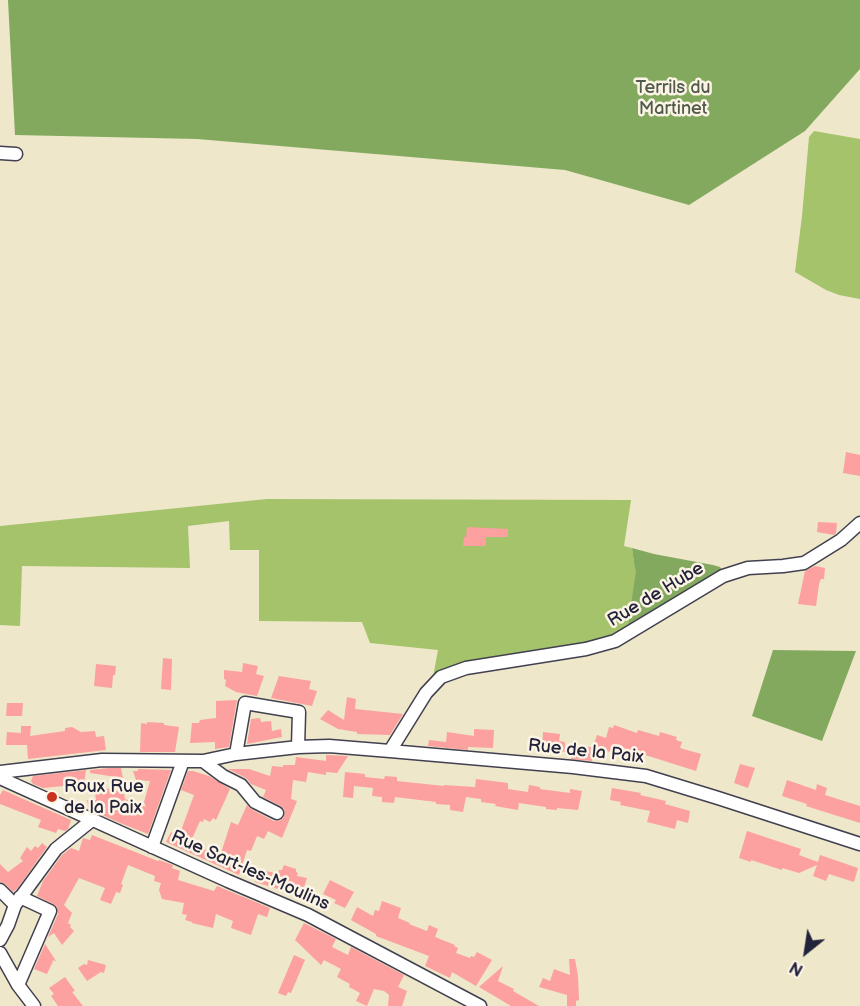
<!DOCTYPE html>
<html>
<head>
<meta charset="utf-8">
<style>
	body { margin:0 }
	#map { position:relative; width:860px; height:1006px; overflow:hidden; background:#eee7c9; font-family:"Balsamiq Sans",sans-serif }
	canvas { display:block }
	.north { position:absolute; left:776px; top:922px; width:60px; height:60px; -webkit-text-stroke:4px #fcf5e5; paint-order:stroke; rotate:210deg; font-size:16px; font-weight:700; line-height:24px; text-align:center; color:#22223b }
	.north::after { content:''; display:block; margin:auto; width:21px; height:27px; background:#22223b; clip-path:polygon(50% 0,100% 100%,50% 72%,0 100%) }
</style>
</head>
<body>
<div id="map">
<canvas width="860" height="1006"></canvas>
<div class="north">N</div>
</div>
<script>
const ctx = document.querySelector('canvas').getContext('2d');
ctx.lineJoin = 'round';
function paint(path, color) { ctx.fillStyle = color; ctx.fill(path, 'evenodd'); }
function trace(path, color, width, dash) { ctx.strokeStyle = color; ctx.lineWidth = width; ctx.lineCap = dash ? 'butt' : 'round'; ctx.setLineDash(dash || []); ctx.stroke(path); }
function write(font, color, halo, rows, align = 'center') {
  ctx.font = font + ' "Balsamiq Sans",sans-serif'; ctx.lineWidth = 5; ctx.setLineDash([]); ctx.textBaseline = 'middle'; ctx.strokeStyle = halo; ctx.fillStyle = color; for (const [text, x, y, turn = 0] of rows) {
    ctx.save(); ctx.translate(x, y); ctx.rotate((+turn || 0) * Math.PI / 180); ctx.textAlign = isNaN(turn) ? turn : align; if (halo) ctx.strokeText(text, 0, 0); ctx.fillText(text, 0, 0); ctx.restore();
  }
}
paint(new Path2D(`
	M814 131 860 139V299L839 295 826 290 795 272 802 216 809 137Z
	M267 499 631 500 624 546 632 548 634 563 637 571 627 631 608 641 433 677 438 650 370 643 362 622 259 621V550H230L229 521 188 526 190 568 22 566 20 626 0 625V526Z`), '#a4c36b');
paint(new Path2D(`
	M8 0H860V69L805 131 689 205 565 170 197 139 15 135Z
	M632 548 654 554 713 565 720 567 724 573 627 631 636 571 634 563Z
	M773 650 856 651 822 741 752 716Z`), '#83a95f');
paint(new Path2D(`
	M846 452 860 455V476L843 473Z
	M818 522 837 523 836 533 834 535 817 532Z
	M467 527 508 529V537H486V546H463L464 537H466Z
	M815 566 825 568 824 579H821L819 584 816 606 798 604 805 571Z
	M163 658 172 659 171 690 161 689Z
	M243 663 258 666 256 674 264 676 257 696 236 692 225 686 226 680 224 679V670L242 672Z
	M96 664 116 666 115 675H113L112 688 94 686Z
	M279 676 311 681 309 689 317 691 312 706 271 698Z
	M347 697 356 699 355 709 403 714 390 735 357 734V732L338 729 320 719 328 710 344 720Z
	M237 700 229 747 215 749V742L190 743 192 723H199L200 720 216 718V701Z
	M7 703H23L22 716H6Z
	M260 718 261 722 271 721 272 731 281 729 282 737 247 744 251 719Z
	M147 722 164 723V725L179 727 175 752H140L141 723 147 724Z
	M614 725 637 733 638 730 659 736 660 732 677 737 676 740 682 742 680 748 701 754 696 771 623 748 621 753 610 750V752L593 747 597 735 606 738 609 727 613 728Z
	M21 726H31L30 736 65 731V728L72 727 81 732 95 731 96 737 104 736 106 750 28 759 27 745H6L7 732 21 733Z
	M474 729 494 730 493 748 468 747V750L428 746 429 740 446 742 447 732 474 736Z
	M543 732 560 734 559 741 565 742V752L542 750Z
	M586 747H594L592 761 571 759 572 752 585 753Z
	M326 755 348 756 337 773 326 772V775L308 772 306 782 293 780 291 799 297 801 282 838 268 831 264 839 257 836 251 851 247 850 239 875 166 842 171 832 179 836 194 795 181 790 188 771H193L209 776 230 789 216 820 213 818 210 822 204 819 203 822 200 821 191 841 194 842 193 844 220 856 231 822 238 825 247 805 251 809 274 821 281 820 284 817 285 813 284 809 281 806 263 797 266 790 251 784 246 778 228 769H249L270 776 272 766 283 767V765H295L296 757 326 761Z
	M740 764 755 768 748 788 734 783Z
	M109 768H121L123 778 90 773V770Z
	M138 769 171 770 148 834 120 823 89 809 87 800H96L94 785 124 793 125 799 146 807 144 802 150 781 136 780 133 771H138Z
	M86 770 84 784 43 788 33 784 31 781 33 776Z
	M345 772 365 774V777L384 779 385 776 397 777V781L444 786V785L475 787 476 779 508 783V789L528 792 529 785 540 787V789L570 793V789L582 791 578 810 557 808V810L546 809V807L519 803 518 810 495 806 496 804 481 802V799L466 797 463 812 450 810V805L436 804V802L395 797 394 803 382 802V797L372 796 373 788 354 786 353 798 343 797Z
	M787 780 816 790 817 784 827 788 825 795 860 806V823L806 806 807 804 782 796Z
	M612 788 641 793 640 795 666 801 665 804 690 811 688 823 677 820 675 829 647 822 650 811 620 805 621 802 610 800Z
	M3 790 71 820 68 829 65 831 58 829 56 833 38 827 41 820 0 804V795Z
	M747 831 801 849 799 855 818 862 820 855 858 868 854 882 829 874 826 881 813 876 817 865 799 873 782 868V870L751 860V862L739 858Z
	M92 835 158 861 159 860 173 865 172 868 180 871 178 880 214 891 217 886 270 908 267 917 258 914 251 935 231 928 233 921 216 914 213 928 192 923V922L185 920 187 915 182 914 184 903 162 899 159 890 161 883 154 881 155 876 128 865 121 884 123 885 120 893 116 892 111 904 100 900 105 888 79 878 64 905 72 913 68 923 71 925 70 927 74 931 62 945 54 933 48 937 58 914 57 907 53 904 37 896 43 881 62 855 71 848 79 851 83 838 90 840Z
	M42 843 47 847 17 889 13 892 5 884 0 882V864L8 872 23 861 20 858 27 847 31 851 35 846 38 848Z
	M284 865 296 869V872L298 873 297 876 307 878 301 896 255 882 259 869 278 874 279 870H282Z
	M330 880 354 892 345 908 334 903 336 900 323 894Z
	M382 901 401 908 398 918 410 923 409 924 427 931 429 925 438 929 435 937 455 945 454 946 458 948 456 953 470 958 471 956 474 957 477 952 492 960 476 986 452 972 450 978 425 966 429 956 376 936V934L351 920 357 907 373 916 375 910 379 911Z
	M304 923 336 939 332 947 348 955 351 947 404 975 398 987 407 991 402 1006H388L389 995 384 991 374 989 367 1006 356 1001 360 993 349 987 350 984 337 977 341 969 324 960 321 965 295 940Z
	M45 944 56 961 52 960 53 961 47 974 34 969Z
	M294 955 305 960 291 993 288 992 286 996 278 993Z
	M569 959H575L578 976 579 1000 576 1001V1006H567V995L539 987 543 978 550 981 554 969 570 975Z
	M88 960 106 965 104 973 101 972 87 981 78 968 84 964 87 965Z
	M503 966 498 981 514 989 513 991 539 1006H511L479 987Z
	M65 977 75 991 72 992 83 1006H58L51 996 54 994 49 988Z`), '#fca0a0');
const street = new Path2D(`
	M0 153 16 154
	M390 751 426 693 441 677 466 668 586 649 615 641 723 576 748 568 783 566 804 563 841 540 860 523
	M236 754 245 703 299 712 298 747
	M203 761 223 776 241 785 255 802 277 813
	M0 772 102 760 203 761 236 754 298 747 329 746 390 751 573 767 646 776 718 798 860 844
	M0 778 228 881 308 915 480 1006
	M152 847 183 761
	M0 890 15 905
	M0 940 8 925 15 905 56 849 92 820
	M0 953 18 985 34 1006
	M18 985 50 911 20 897`);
trace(street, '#414050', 15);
trace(street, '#fff', 12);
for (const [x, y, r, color] of [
	[52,797,6,"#c8321e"]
]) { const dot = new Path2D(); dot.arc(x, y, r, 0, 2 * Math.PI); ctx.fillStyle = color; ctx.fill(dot); trace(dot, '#fcf5e5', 2); }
write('18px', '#505a4c', '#fcf5e5', [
	["Terrils du",673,88],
	["Martinet",673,109]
]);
write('18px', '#22223b', '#fcf5e5', [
	["Rue de Hube",656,595,-31],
	["Rue de la Paix",586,752,6],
	["Rue Sart-les-Moulins",250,871,24]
]);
write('18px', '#22223b', '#fcf5e5', [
	["Roux Rue",64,787],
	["de la Paix",64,808]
], 'left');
</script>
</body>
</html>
